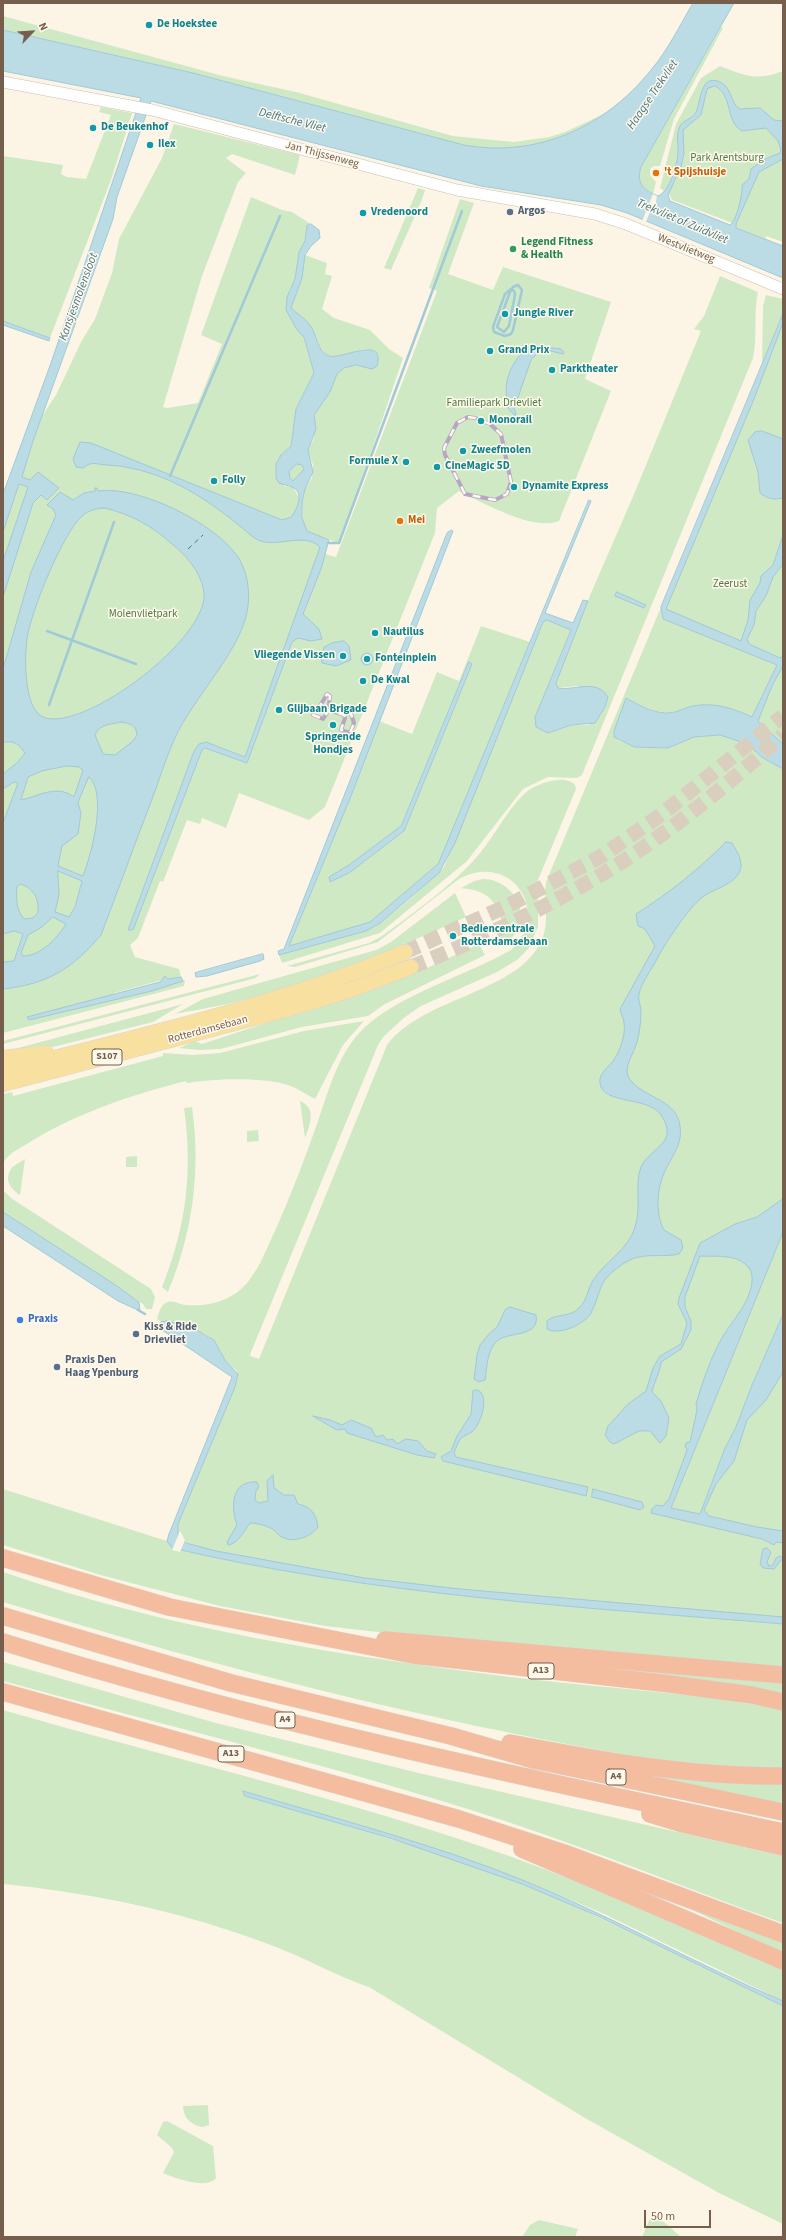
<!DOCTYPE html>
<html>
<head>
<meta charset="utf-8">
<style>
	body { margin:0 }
	#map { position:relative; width:786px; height:2240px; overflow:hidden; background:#fcf5e6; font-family:"Source Sans 3",sans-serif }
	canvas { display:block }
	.frame { position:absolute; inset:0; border:4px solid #755e4b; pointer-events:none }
	.north { position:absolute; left:12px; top:12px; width:40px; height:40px; -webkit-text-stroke:3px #fff9ec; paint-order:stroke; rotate:65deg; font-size:11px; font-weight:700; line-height:16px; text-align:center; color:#755e4b }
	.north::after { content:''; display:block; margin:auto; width:14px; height:18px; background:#755e4b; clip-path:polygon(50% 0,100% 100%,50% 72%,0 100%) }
	.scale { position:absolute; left:644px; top:2210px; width:67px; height:18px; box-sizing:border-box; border:2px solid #755e4b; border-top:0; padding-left:5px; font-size:12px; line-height:14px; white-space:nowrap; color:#755e4b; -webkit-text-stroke:3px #fff9ec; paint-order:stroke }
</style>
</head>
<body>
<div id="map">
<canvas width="786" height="2240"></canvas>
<div class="frame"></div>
<div class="north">N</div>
<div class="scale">50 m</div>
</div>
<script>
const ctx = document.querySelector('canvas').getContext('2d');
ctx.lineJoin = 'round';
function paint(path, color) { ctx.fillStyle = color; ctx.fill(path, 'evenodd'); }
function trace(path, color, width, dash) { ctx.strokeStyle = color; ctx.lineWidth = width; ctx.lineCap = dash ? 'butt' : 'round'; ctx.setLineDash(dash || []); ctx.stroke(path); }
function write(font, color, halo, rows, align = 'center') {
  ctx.font = font + ' "Source Sans 3",sans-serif'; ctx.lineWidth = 3; ctx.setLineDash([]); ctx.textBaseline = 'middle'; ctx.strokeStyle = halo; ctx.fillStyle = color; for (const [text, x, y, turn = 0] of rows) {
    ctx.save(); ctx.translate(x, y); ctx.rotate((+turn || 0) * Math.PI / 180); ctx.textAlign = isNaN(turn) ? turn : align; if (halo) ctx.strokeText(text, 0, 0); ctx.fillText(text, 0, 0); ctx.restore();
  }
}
paint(new Path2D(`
	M3 16 223 76 296 92 453 136 514 142 549 137 565 132 608 112C563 142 518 154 464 145L193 73 3 30Z
	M721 27 723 28 674 119 660 166H654L650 169V175L656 182 653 194C640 188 637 180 641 167Z
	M720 66C746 76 756 81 783 71V242L766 236 765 239 736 228 735 224 672 200 666 188 664 191 660 188 676 124 701 78Z
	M101 107 132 113 111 180 50 338 3 321V156L63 165 61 174 67 177 86 179 111 115 99 112Z
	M174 124 300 155 295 175 232 154 226 158 246 173 238 182 202 276 163 407 167 408 198 403 222 344 201 335 251 197 282 210 292 212 311 224 307 226 305 241 299 252 295 279 287 297 286 310 297 330 304 337 314 373 296 409 291 446 281 455 284 486 293 487 299 498C298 507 295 520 283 520L303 524 302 502 305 489 312 478 313 465 308 450 314 438V415L317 409 330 392 337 373 351 365 364 367 378 356C364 338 345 362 329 356 319 352 319 341 314 333 308 322 300 317 291 308L302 278 305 255 327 263 325 274 332 276 322 309 334 318 370 330 389 349 403 358 340 544 325 538 245 757 206 742 194 751 128 930H133L202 750 205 748 247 763 325 554 336 557 437 291 429 288 460 199 474 203 448 274 493 290 503 267 611 302 585 379 611 391 559 521C534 531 490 506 466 495L459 491 437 508 435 533 325 807 309 820 239 793 226 828 202 818 200 824 187 820 163 882 160 881 138 938 130 945 135 957 179 969 181 977 166 979 114 993 115 999 185 980 184 986 3 1033V516L42 416 56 395 81 342 95 319 112 273 119 239 162 158Z
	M418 188 425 190 421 202 391 270 384 268Z
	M720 276 758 292C753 314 758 336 753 358L582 775 577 778 548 777 523 789 467 861 380 933 282 963 279 955 359 933 375 927 410 899 444 867 543 622 547 620 571 629 535 717 548 733 571 725H588L605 707 608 697 577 686 558 688 556 683 591 593 632 499 701 331 694 329 704 316Z
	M766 295 783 299V314L762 365 763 306Z
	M783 316V753L753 725 783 664 661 613Z
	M297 464 302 465 304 469 293 481 290 478 289 472Z
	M661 607 663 619 777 665 752 717 739 711 689 707C668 719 645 709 626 698L618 740 634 747 668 748 694 737 720 735 747 744 763 758 783 769V1228L668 1511 699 1518 783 1319V1622L311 1574 195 1550 196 1546C184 1542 176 1538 178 1524L238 1378 237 1371 225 1360 214 1340 205 1334 177 1323 161 1322 157 1319C159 1312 161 1304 168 1302 174 1300 180 1305 186 1305 210 1307 235 1300 250 1279 261 1265 267 1247 275 1231 291 1195 305 1158 318 1121 329 1089 339 1051 365 1027 401 994 467 975 511 950 553 910 509 851 459 879L378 942 295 967 287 966 369 943 382 936C411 915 451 886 474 860 493 840 508 806 529 790 540 783 565 774 575 785L576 789 538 880V927L528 949 517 960 497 972 421 1006 405 1017 384 1036 378 1045 251 1352 250 1356 259 1359 387 1045C424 996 520 993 542 939 550 921 543 901 546 882Z
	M481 626 530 642 438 864 370 922 289 946 351 796 379 721 412 734 437 672 459 681ZM469 663 472 664 404 831 349 873 329 877 349 865 401 826Z
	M483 879C509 879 531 908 516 932 512 939 506 943 500 947L498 944C507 927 500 902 482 893 476 890 467 889 461 888L474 881Z
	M455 893 466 917C399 947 330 977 259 996 231 1004 202 1009 175 1014L203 999 376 950 391 942Z
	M479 944 485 955 385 1004 368 1016 302 1027 221 1049 199 1050 179 1048 195 1041 202 1044 414 974Z
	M260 974 256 978 3 1044V1041Z
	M183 1004 153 1022 45 1049 3 1052Z
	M364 1021 343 1045 315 1099C307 1095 300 1090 293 1087 267 1076 214 1079 187 1083L186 1081C134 1094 77 1113 30 1142 20 1148 9 1153 3 1163V1094L12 1092 13 1096 163 1056V1053L194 1055 220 1053 304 1031Z
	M300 1101C317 1108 310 1125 305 1138Z
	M192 1107C201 1170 193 1232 168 1292L162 1287C186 1227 193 1173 184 1108Z
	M258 1130 259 1141 247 1142V1131Z
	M137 1156V1167H126V1157Z
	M25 1159 20 1195C9 1188 4 1179 12 1167Z
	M3 1190 11 1198 151 1289 155 1297 152 1309H146L143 1304 3 1212Z
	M783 1232V1313L752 1385 736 1427 725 1448 700 1514 671 1508Z
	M3 1489 167 1541 172 1548C373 1595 579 1607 783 1624V1670L456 1641 325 1626 220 1606 104 1576 3 1545Z
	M3 1572C167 1629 339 1655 510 1677 601 1688 693 1692 783 1710V1767C681 1769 580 1747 481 1727 319 1693 161 1650 3 1602Z
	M3 1662 216 1723 423 1774 783 1856V1923C690 1890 599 1852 505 1821 340 1767 170 1727 3 1681Z
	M630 1670 783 1683V1694L628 1672Z
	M3 1710C172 1759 345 1798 512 1857 604 1890 693 1931 783 1970V2001L602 1913 523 1880 396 1836 243 1791 245 1796C337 1823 431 1848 521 1884 610 1919 696 1965 783 2006V2224L719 2193 585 2118 369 1987C351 1981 336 1974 319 1966 293 1953 264 1942 237 1933 161 1907 83 1892 3 1884Z
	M614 1769 783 1784V1803Z
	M672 1900 783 1941V1954Z
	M208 2105 209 2125 203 2127C191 2126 183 2117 183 2106Z
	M167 2121 213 2146 216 2178C207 2190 174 2178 163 2173L174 2152 172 2148 157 2135 163 2122Z
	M650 2218 664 2222 681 2237H642Z
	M539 2220 578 2229 575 2237H522L530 2225Z`), '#d0e9c5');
const water = new Path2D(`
	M693 3H734L641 167C636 183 643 190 658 196 670 191 678 164 678 150 678 142 676 134 680 126 683 120 693 119 696 112 701 102 700 73 720 82 732 87 730 103 740 109L760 108 774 120 783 121V159L759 172 736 224V228L783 246V278L627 213 601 205 481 186 151 101 117 197 113 219 33 441 22 477 30 480 38 472 59 488 47 500 41 495 33 503 3 597V561L28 487 19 484 3 532V494L51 363 141 98 3 71V30L193 73 464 145C538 158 605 127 651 70 668 50 680 25 693 3ZM715 86C733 94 725 122 742 131L766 128 778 141 781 150 780 153 763 160 751 169 749 179 742 185C743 193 737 220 730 225L670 201 668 195 681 167 684 153 683 130 701 115 707 89Z
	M311 224 319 230 320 238 311 246 305 255 302 278 291 308C297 314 305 318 310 325 317 334 317 352 329 356 341 360 386 334 377 366L372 369 356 365 344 368 337 374 330 392 314 415 316 429 308 450 313 472 305 489 302 502V518L307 531 329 540 321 569 303 614 319 629 322 639 311 641 298 638 292 642 247 763 205 748 202 750 133 930H128L194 751 199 744 206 742 245 757 320 547C302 530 272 552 253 537 211 501 166 469 108 465 97 465 93 460 83 468L76 467 73 459 80 442 91 443 282 520 291 517C297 510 305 492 292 487 288 485 283 485 279 483L276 478V464L281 455 291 446 296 409 314 373 304 337 297 330 286 310 287 297 295 279 299 252 305 241 307 226ZM297 464 302 465 304 469 293 481 290 478 289 472Z
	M783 314V323L754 399 666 609 741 641 748 620 750 600 760 583 761 576 773 565 783 535V564L773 577 766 596 756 611 754 625 747 639 749 644 780 658 783 656V666L772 686 758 721 783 744V769L763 758 747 744 720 735 694 737 668 748 634 747 614 737V731L626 698C639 705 650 712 666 713 675 713 681 710 689 707 711 701 733 708 752 717L777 665 663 619 661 607Z
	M3 321 50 338 49 341 3 325Z
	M538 346 561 349 564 352 563 354 551 351 539 352 531 360 514 409 516 413 515 416 508 408 510 405C498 387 515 347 538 346Z
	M762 431 783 439V498C774 500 768 499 760 493L758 472 748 440 755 432Z
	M95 488H97L98 491C138 485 215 523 238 557 247 571 250 589 248 606 244 648 193 697 174 740 165 760 159 781 151 802 134 846 118 890 101 935 72 969 48 984 3 989V962L14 961 23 934 14 931 3 934V823L18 783 14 782 3 789V774L18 762 25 753C20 745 13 739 3 743V669L31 572 56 515 53 509 47 505 60 492 73 500 84 493 95 491ZM104 508C131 514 152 526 172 544 187 556 202 574 204 593 208 638 88 729 46 718 34 715 30 700 28 690 25 673 25 656 27 639 31 611 62 535 82 516 89 510 95 509 104 508ZM122 722C131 724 136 725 137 735L133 741 115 755 103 754 95 735C99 724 112 724 122 722ZM67 766 79 767 83 770 74 797C57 784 39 796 21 800L28 777 42 771ZM89 777C108 794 91 855 83 876L58 866 62 846 78 834 81 813 78 803ZM58 871 82 881 75 907 69 917 55 912 59 895ZM21 884C34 889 39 898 38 913L33 918 24 919C16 909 16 900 17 887ZM53 917 66 924C58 937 41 956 23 956L21 953 28 935 42 927Z
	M589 500 591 501 545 613 573 623 583 600 588 601 556 683 558 688C574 691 597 678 608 697L605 707 595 723 571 725 548 733 536 727 535 717 571 630 547 620 543 622 455 843 439 873 379 924 366 931 279 955 278 951 284 949 447 533 451 530 453 531 351 796 289 946 370 922 438 864Z
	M617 592 646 605 644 608 615 596Z
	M344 641 349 646 351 660 336 666 322 663 321 659 324 647 332 643Z
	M361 659a6 6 0 1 1 12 0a6 6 0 1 1-12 0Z
	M469 662 472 664 404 831 349 873 330 882 329 877 349 865 401 826Z
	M726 842 732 843C738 853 746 865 737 876 729 886 714 889 704 896 688 908 666 942 657 959 652 969 641 983 639 994 638 998 640 1005 641 1009 641 1020 640 1031 637 1042 634 1054 621 1069 631 1081 647 1099 677 1100 680 1126 683 1144 672 1156 665 1171 657 1188 655 1213 664 1230L681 1240 683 1248 679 1254C662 1258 644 1252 628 1261 619 1266 610 1273 604 1281 598 1291 597 1303 591 1313 585 1324 559 1336 547 1329V1321C555 1313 570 1318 579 1308 588 1300 588 1285 596 1276 609 1259 629 1248 635 1227 642 1206 634 1184 641 1167 650 1147 680 1144 661 1115 649 1096 602 1105 600 1083 598 1073 610 1067 615 1058 620 1050 626 1034 624 1023 624 1019 621 1014 620 1009L655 946 645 929 638 926 636 914C669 893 698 870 726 842Z
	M263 954 264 959 260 961 207 976 196 977 195 973Z
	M165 976 168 979 181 977 183 981 152 991 29 1020 27 1017 160 982Z
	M783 1199V1232L671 1508 700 1514 725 1448 736 1427 752 1385 783 1314V1372L766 1400 747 1420 734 1461 716 1484 704 1510 709 1516 757 1527 783 1531V1543L776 1542 774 1545 762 1539 651 1513 652 1509 656 1505 663 1506 669 1499 687 1450 685 1446 686 1443 690 1442 697 1410 696 1404C703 1380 711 1357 723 1336 731 1323 742 1311 748 1297 751 1289 755 1276 749 1268 737 1253 716 1257 700 1256L685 1297V1307L691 1321V1330L681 1349 661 1362C660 1373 654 1382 652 1392L661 1401 669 1418 666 1436 660 1443 650 1431H639L614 1444 610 1442 605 1435 608 1426 628 1404 646 1391 653 1368 660 1356 681 1344 687 1323 678 1304 679 1298 700 1243 735 1224 757 1217Z
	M3 1212 114 1284 139 1302 140 1311 118 1301 3 1226Z
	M510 1307 536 1315C540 1338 509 1331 497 1341 487 1350 487 1368 485 1380L479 1382 474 1379 477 1355 480 1345 489 1334 497 1327 505 1310Z
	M168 1321 193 1328 214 1340 225 1360 238 1374 235 1387 178 1524V1534L186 1543 216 1551 365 1578 460 1589 783 1617V1624C578 1607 373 1595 172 1548L167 1541 169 1534 232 1377 156 1326 161 1322Z
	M478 1390C490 1396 481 1422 474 1430 471 1434 464 1435 461 1438 458 1442 456 1448 454 1453L456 1457 588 1487 586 1496 443 1461 441 1457 451 1451 457 1436 471 1414 473 1391Z
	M313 1416 330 1420 342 1425 351 1420 371 1428 376 1437 383 1435 387 1440 393 1439 397 1444 406 1439 418 1441 427 1451 436 1454 434 1458 417 1455 347 1433 345 1429 337 1430Z
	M273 1475 274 1488 284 1495H294L298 1504C311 1507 316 1513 318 1527 312 1536 295 1543 284 1538 280 1537 277 1533 274 1530 268 1526 257 1523 250 1523 244 1531 238 1544 228 1545L227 1542 237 1525C230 1506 232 1480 257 1482L259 1487 256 1491 255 1500 259 1503 268 1501 267 1481Z
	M593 1489 642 1502 644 1507 640 1510 592 1497Z
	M767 1548 771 1552 767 1562 769 1566 773 1565 776 1558 780 1556 783 1558 774 1569 763 1568 760 1564 763 1549Z
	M243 1791C337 1819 434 1844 525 1881 613 1917 696 1964 783 2001V2006L600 1917 522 1884 390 1838 245 1796Z`);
paint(water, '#bbdbe5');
trace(water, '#a1c9d7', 1);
paint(new Path2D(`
	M653 194 657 196 656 202 655 205 653 204 646 222 642 221Z
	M180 1531 185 1540 180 1552 172 1550Z`), '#fcf5e6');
trace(new Path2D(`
	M513 287 518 285 522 290 513 330 511 334 505 336 494 332 493 327 505 294 511 289C514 291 515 291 515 295L509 326 504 332 497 327 510 292 513 287
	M170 476 280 216
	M328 543H339L462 211
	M47 631 136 664
	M49 705 114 522
	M138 1310 145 1314`), '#a1c9d7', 2.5);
trace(new Path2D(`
	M188 549 203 535`), '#467687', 1, [5, 4]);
trace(new Path2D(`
	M405 952 507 906 600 857 662 814 783 716
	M411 967C475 942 539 911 599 876 665 837 726 786 783 735`), '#dacfbf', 15, [15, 8]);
const minor = new Path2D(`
	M3 82 152 110 457 190 595 214 626 224 783 289`);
const major = new Path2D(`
	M3 1058 46 1053
	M3 1071C138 1036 276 1006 405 952
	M3 1084 288 1009 350 990 411 967`);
const highway = new Path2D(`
	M3 1558 169 1607 413 1655 670 1684 752 1695 783 1702
	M3 1616 231 1683 451 1736 534 1760 783 1812
	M385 1640 783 1675
	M3 1642C259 1722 521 1777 783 1832
	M3 1692 459 1819 564 1853 783 1934
	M510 1743C599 1760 692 1777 783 1776
	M650 1814 683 1824 783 1847
	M522 1849 783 1961`);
trace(minor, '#cdbead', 12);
trace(major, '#dbd5d0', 16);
trace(highway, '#dbd5d0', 18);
trace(minor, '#fff', 11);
trace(major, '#f8e0a1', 15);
trace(highway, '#f4bd9f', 17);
const rail = new Path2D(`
	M468 417 475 418 490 424 501 434 511 482 507 494 495 500 465 494 445 455 444 448 457 423Z
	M327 694 330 696 329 705 351 714 354 723 350 733 341 730 345 718 344 715 329 710 323 719 313 715 314 708 320 706Z`);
trace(rail, '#b9a5c5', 4);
trace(rail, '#fff9ec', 2.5, [8]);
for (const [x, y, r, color] of [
	[149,25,4,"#0f9aa8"],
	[93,128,4,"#0f9aa8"],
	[150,145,4,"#0f9aa8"],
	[656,173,4,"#e8710a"],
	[510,212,4,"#5c6f8a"],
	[363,213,4,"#0f9aa8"],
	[513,249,4,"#2e9e5b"],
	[505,314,4,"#0f9aa8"],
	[490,351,4,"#0f9aa8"],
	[552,370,4,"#0f9aa8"],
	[481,421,4,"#0f9aa8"],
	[463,451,4,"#0f9aa8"],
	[406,462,4,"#0f9aa8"],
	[437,467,4,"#0f9aa8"],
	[214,481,4,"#0f9aa8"],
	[514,487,4,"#0f9aa8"],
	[400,521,4,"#e8710a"],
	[375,633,4,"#0f9aa8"],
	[343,656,4,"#0f9aa8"],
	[367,659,4,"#0f9aa8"],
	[363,681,4,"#0f9aa8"],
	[279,710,4,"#0f9aa8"],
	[333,725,4,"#0f9aa8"],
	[453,936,4,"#0f9aa8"],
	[20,1320,4,"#3f7fe0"],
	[136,1334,4,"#5c6f8a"],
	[57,1367,4,"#5c6f8a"]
]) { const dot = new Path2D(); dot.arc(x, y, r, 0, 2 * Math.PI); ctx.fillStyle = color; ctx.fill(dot); trace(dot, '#fff9ec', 1.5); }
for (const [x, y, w] of [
	[107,1057,30],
	[541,1671,26],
	[285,1720,20],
	[231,1754,26],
	[616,1777,20]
]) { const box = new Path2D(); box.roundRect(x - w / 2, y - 8, w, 16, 3); ctx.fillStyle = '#fff9ec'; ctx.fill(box); trace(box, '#755e4b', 1); }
write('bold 10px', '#755e4b', null, [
	["S107",107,1057],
	["A13",541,1671],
	["A4",285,1720],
	["A13",231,1754],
	["A4",616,1777]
]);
write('bold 11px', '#0d838f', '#fff9ec', [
	["De Hoekstee",157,25],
	["De Beukenhof",101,128],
	["Ilex",158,145],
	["Vredenoord",371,213],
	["Jungle River",513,314],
	["Grand Prix",498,351],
	["Parktheater",560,370],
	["Monorail",489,421],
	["Zweefmolen",471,451],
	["Formule X",398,462,"right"],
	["CineMagic 5D",445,467],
	["Folly",222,481],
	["Dynamite Express",522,487],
	["Nautilus",383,633],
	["Vliegende Vissen",335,656,"right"],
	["Fonteinplein",375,659],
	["De Kwal",371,681],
	["Glijbaan Brigade",287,710],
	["Springende",333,738,"center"],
	["Hondjes",333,751,"center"],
	["Bediencentrale",461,930],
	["Rotterdamsebaan",461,943]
], 'left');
write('11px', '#755e4b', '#fff9ec', [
	["Jan Thijssenweg",322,155,15],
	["Westvlietweg",686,249,22],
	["Rotterdamsebaan",208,1030,-15]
]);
write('11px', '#4f7a43', '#fff9ec', [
	["Park Arentsburg",727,159],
	["Familiepark Drievliet",494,404],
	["Zeerust",730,585],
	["Molenvlietpark",143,615]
]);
write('bold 11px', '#c56008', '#fff9ec', [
	["'t Spijshuisje",664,173],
	["Mei",408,521]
], 'left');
write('bold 11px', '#4e5e75', '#fff9ec', [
	["Argos",518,212],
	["Kiss & Ride",144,1328],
	["Drievliet",144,1341],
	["Praxis Den",65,1361],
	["Haag Ypenburg",65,1374]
], 'left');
write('bold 11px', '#27864d', '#fff9ec', [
	["Legend Fitness",521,243],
	["& Health",521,256]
], 'left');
write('bold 11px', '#366cbe', '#fff9ec', [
	["Praxis",28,1320]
], 'left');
write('italic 12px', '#467687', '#fff9ec', [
	["Haagse Trekvliet",653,95,-56],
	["Delftsche Vliet",292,121,14],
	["Trekvliet of Zuidvliet",682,222,23],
	["Kansjesmolensloot",79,297,-70]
]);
</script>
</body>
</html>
